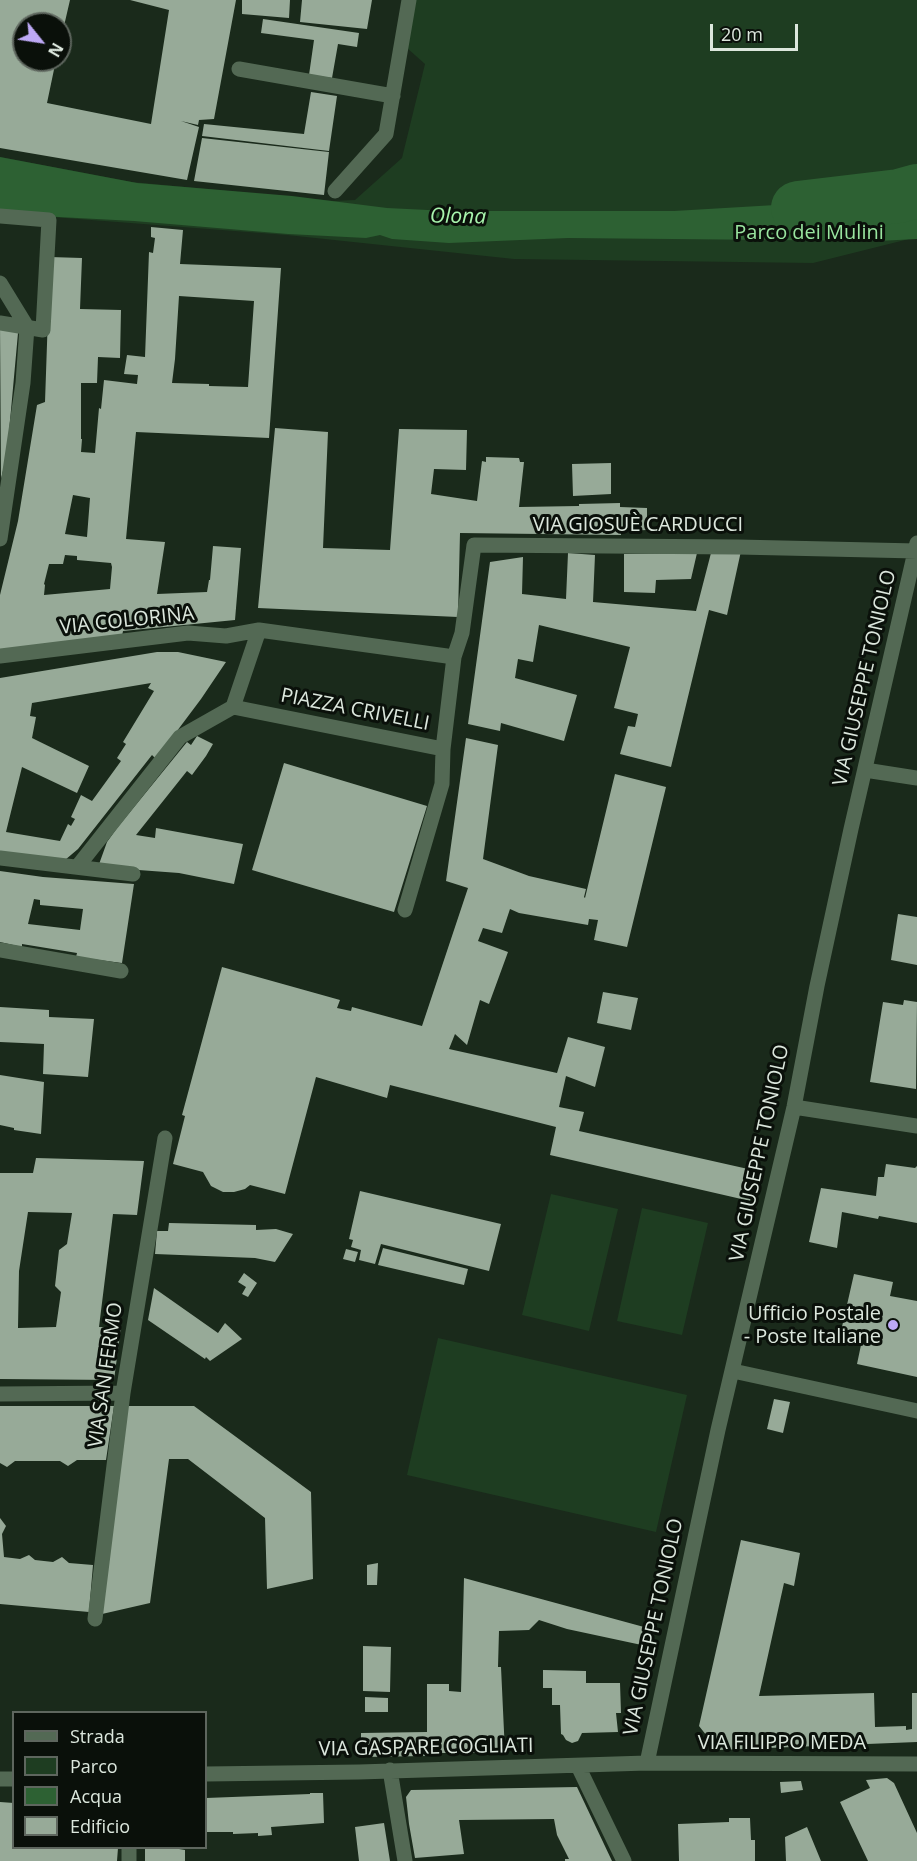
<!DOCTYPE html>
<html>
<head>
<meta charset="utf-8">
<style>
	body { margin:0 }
	#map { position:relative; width:917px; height:1861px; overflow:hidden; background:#1a2a1b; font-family:"Open Sans",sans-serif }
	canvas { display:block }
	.legend { position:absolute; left:12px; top:1711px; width:195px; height:138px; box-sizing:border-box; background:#0a100a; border:2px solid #5e665e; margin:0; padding:8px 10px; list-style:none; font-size:18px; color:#dce7dd }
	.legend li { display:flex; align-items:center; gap:12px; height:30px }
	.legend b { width:30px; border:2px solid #5e665e }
	.north { position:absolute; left:12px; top:12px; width:60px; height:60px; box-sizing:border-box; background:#0a100a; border:2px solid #5e665e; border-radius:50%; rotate:120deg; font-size:16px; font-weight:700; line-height:24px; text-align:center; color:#dce7dd }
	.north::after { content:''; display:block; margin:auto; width:21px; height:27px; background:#bda9f5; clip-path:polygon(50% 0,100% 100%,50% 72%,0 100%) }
	.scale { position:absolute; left:710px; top:24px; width:88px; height:27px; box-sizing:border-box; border:3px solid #dce7dd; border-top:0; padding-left:8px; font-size:18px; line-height:21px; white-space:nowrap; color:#dce7dd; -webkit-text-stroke:4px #0a100a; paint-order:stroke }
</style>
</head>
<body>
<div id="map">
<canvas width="917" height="1861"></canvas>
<ul class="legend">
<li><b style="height:8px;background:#536954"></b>Strada</li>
<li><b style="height:16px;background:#1e3d21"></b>Parco</li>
<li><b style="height:16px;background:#2d6133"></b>Acqua</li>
<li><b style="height:16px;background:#97aa98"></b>Edificio</li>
</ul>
<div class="north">N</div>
<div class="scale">20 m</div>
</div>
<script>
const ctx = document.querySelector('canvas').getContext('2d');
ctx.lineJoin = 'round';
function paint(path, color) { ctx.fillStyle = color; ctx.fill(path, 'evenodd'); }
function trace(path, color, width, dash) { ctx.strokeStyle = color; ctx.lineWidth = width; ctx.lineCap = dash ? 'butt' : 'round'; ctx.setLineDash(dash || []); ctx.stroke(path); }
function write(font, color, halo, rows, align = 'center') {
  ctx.font = font + ' "Open Sans",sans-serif'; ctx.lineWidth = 6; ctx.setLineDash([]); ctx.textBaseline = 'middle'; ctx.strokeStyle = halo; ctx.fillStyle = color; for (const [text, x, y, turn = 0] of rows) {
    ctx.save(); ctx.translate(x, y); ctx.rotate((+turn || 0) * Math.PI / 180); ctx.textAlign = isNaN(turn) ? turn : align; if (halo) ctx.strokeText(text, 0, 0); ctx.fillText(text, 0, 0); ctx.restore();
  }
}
paint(new Path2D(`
	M416 0H917V237L813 263 514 259 287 235 0 213V157L132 182 334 201 355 200 402 158 425 64 407 48Z
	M551 1194 618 1209 589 1331 522 1315Z
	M642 1208 708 1223 682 1335 617 1321Z
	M438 1338 687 1395 656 1532 407 1475Z`), '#1e3d21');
paint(new Path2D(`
	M0 157 137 183 292 196 387 208 448 211H674L877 199 917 195V239L878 241 568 238 449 243 392 239 380 235 366 238 288 234 134 221 2 214 0 213Z`), '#2d6133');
trace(new Path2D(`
	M798 208 899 196 917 191`), '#2d6133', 54);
paint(new Path2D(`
	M0 0H70L61 39 60 24H24V60H56L47 103 151 124 169 10 130 0H236L214 119 199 120 198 125 181 121 199 127 187 180 0 148Z
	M242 0H290L289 18 242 14Z
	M302 0H372L367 29 300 22Z
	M263 19 359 33 357 47 338 44 332 78 309 75 314 40 261 33Z
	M311 92 337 96 329 151 202 136 204 124 304 134Z
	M202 138 329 152 324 195 194 181Z
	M151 227 183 230 180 264 281 268 269 438 136 432 126 539 165 542 157 594 207 592 209 580H210L213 546 241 548 235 620 123 631 122 636 0 650V595L18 521 37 405 45 402 50 257 82 258 80 309 121 310 120 358 98 357 97 383H81V439H82L81 452 95 453 99 408 101 409 104 380 137 384 138 375 124 374 127 355 145 357 149 252 153 253 155 238 151 237ZM179 296 254 301 248 387 209 386V384L172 383 175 359ZM73 495 90 498 87 537 65 534ZM65 555 77 556V560L111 563 112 567 110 589 44 595 45 585 44 584 49 564H63Z
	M0 324 18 333 7 454 1 479Z
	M275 428 328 432 323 548 390 550 399 429 467 430 466 470 434 469 431 494 477 501 482 461 486 462V457L519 458 520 462H524L519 507 579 506V504L620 503V507L647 508V530L621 531V535L460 533 458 617 258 608Z
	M611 463V494L573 496 572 464Z
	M741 551 727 615 709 610 671 767 620 754 628 726 635 727 638 714 614 708 630 647 539 625 533 662 518 659 515 678 577 695 564 741 501 723 500 731 468 724 490 562 523 557 522 594 566 599 568 553 595 555 593 602 696 611 711 553Z
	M697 553 691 579 656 580 655 593 624 592V554Z
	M157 652H178L226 662 201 699 156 759 152 755 78 849 65 860 0 853V678ZM151 683 148 688 154 691 123 742 126 744 117 758 121 761 92 801 81 795 71 817 75 819 71 826 68 824 60 841 6 832 22 767 77 793 89 766 32 738 36 717 30 716 32 703Z
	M197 736 213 744 206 756 192 775 187 771 136 835 155 838 156 828 243 844 234 884 179 873 98 867 107 842 117 828 187 742 191 745Z
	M466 738 498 745 483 859 529 876 586 889 584 897 585 898 615 774 666 787 627 947 594 940 598 920 589 919 588 925 519 913 510 909 502 933 483 928 478 941 508 952 489 1004 480 1000 467 1045 455 1034 449 1049 557 1073 568 1037 605 1047 595 1087 566 1076 559 1107 584 1112 579 1131 757 1171 750 1201 550 1155 556 1127 390 1085 387 1098 316 1077 285 1194 250 1185 245 1189 234 1192H223L211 1186 203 1172 173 1164 185 1116 182 1115 222 967 340 1000 337 1008 351 1011 352 1007 422 1026 468 888 446 881Z
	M284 763 427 806 394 912 252 870Z
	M0 871 43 877 134 884 122 963 76 957 77 953 22 944V947L0 942ZM34 899 40 900V905L83 909 80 930 28 924Z
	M898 914 917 917V965L891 960Z
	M603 992 638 998 631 1030 597 1023Z
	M904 1000 917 1002 916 1089 870 1082 883 1002 903 1005Z
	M0 1007 49 1010V1017L94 1019 88 1077 43 1074 44 1044 0 1042Z
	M0 1075 44 1082 41 1134 14 1130V1128L0 1125Z
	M36 1158 144 1161 137 1215 113 1214 99 1327H121L114 1380 0 1379V1173H33ZM28 1212 72 1213 67 1244 59 1250 55 1286 61 1292 56 1327 18 1328 19 1271Z
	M886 1164 915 1168 917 1166V1223L879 1216 878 1219 842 1212 837 1248 809 1242 821 1188 876 1196 878 1177H884Z
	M360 1191 501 1224 489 1271 381 1244 375 1264 359 1260 361 1250 351 1247 353 1240 349 1239Z
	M169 1223 256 1225V1230L276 1229 293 1234 275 1262 255 1258 155 1254 157 1231H168Z
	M383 1248 468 1269 464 1285 378 1265Z
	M346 1249 358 1252 355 1262 343 1259Z
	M244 1273 257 1283 248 1297 242 1294 246 1287 238 1282Z
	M854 1274 893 1282 890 1296 917 1301V1377L857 1364 861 1345 839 1340Z
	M154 1288 218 1333 225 1323 242 1339 210 1361 206 1357 205 1359 148 1320Z
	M774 1399 790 1402 783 1433 767 1429Z
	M0 1406H114L106 1460H77L68 1466 60 1461H15L7 1467 0 1463Z
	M127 1406H194L311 1492 313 1579 267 1589 265 1518 188 1459H169L150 1603 102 1614Z
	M0 1518 6 1526 2 1534 4 1557 20 1559 29 1555 35 1560 53 1562 62 1557 69 1563 93 1565 89 1612 0 1604Z
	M741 1540 800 1553 794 1586 784 1583 759 1696 874 1693 875 1727 906 1726V1730L912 1729V1693H917V1742L718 1750 699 1726Z
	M378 1563 377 1585H367V1565Z
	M464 1578 655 1630 651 1647 567 1629 539 1620 529 1630 499 1631 498 1667H501L505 1753H425L426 1756 361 1757V1733L427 1732V1684H449V1691L461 1692Z
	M363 1646 391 1647 390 1692 363 1691Z
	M543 1670 586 1671V1683H620L621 1713H616L618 1732 582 1733 578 1741 572 1743 566 1740 563 1735 561 1734 560 1705H552V1688H543Z
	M365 1697 388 1698V1712H365Z
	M887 1778 894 1783 917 1833V1861H868L840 1802 870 1788 866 1780Z
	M801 1781 803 1790 781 1793 780 1782Z
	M577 1787 612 1861H565V1859H569L557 1835 554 1819 459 1820 464 1854 415 1858 409 1824 406 1797 411 1790Z
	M310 1793H323L324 1823 271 1827 272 1835 258 1836V1833L233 1834V1832H206V1798L310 1794Z
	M0 1802 14 1803V1848H118L117 1861H0Z
	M729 1818H750L751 1840H755V1861H679L678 1824 729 1822Z
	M384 1823 390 1861H359L355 1827Z
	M807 1827 821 1861H786L785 1837Z
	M145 1848H179V1849L185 1850V1861H145Z`), '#97aa98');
trace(new Path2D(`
	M239 69 393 96
	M335 191 386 134 409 0
	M0 216 49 220 43 330 0 323
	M0 283 27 327 23 383 0 539
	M0 656 188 633 226 636 259 630 454 657 443 749 233 707 259 630
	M454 657 462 633 474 545 738 547 917 551
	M865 770 917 778
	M0 858 133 874
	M78 866 180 737 233 707
	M405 910 442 784 443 749
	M0 950 121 971
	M794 1107 917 1126
	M733 1371 917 1411
	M0 1394 123 1393
	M95 1619 123 1393 165 1138
	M647 1763 718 1430 794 1107 817 986 851 829 917 543
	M578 1766 624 1861
	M390 1770 405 1861
	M206 1774 359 1772 647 1763 917 1764
	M0 1779H14
	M129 1861V1848`), '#536954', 15);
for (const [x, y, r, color] of [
	[893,1325,6,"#bda9f5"]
]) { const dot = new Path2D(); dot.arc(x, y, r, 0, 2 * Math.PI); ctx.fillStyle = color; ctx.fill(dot); trace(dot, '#0a100a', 2); }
write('20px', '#99e59f', '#0a100a', [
	["Parco dei Mulini",809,233]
]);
write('20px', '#dce7dd', '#0a100a', [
	["VIA GIOSUÈ CARDUCCI",638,525],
	["VIA COLORINA",127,621,-6],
	["VIA GIUSEPPE TONIOLO",865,678,-77],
	["PIAZZA CRIVELLI",355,710,11],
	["VIA GIUSEPPE TONIOLO",760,1153,-78],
	["VIA SAN FERMO",106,1375,-82],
	["VIA GIUSEPPE TONIOLO",654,1627,-78],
	["VIA FILIPPO MEDA",782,1743],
	["VIA GASPARE COGLIATI",426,1748,-1]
]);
write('20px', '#dce7dd', '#0a100a', [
	["Ufficio Postale",881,1314],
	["- Poste Italiane",881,1337]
], 'right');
write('italic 21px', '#a8f4ad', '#0a100a', [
	["Olona",458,217,1]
]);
</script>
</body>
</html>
